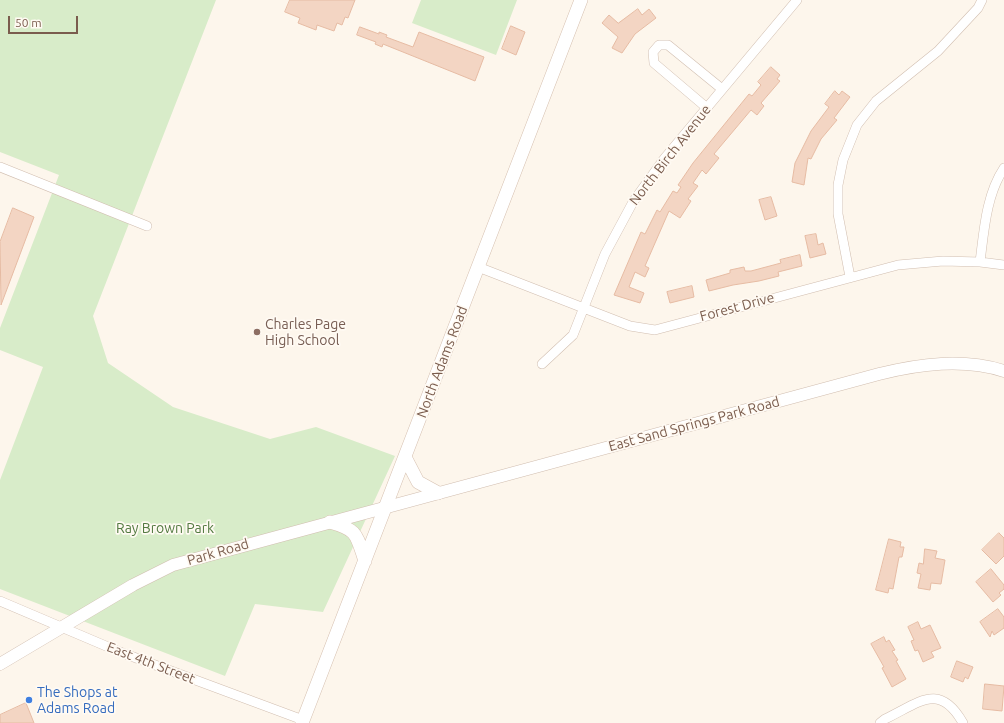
<!DOCTYPE html>
<html>
<head>
<meta charset="utf-8">
<style>
	body { margin:0 }
	#map { position:relative; width:1004px; height:723px; overflow:hidden; background:#fdf6ec; font-family:Ubuntu,sans-serif }
	canvas { display:block }
	.scale { position:absolute; left:8px; top:16px; width:70px; height:18px; box-sizing:border-box; border:2px solid #7a5c4d; border-top:0; padding-left:5px; font-size:12px; line-height:14px; white-space:nowrap; color:#7a5c4d; -webkit-text-stroke:3px #fffaf3; paint-order:stroke }
</style>
</head>
<body>
<div id="map">
<canvas width="1004" height="723"></canvas>
<div class="scale">50 m</div>
</div>
<script>
const ctx = document.querySelector('canvas').getContext('2d');
ctx.lineJoin = 'round';
function paint(path, color) { ctx.fillStyle = color; ctx.fill(path, 'evenodd'); }
function trace(path, color, width, dash) { ctx.strokeStyle = color; ctx.lineWidth = width; ctx.lineCap = dash ? 'butt' : 'round'; ctx.setLineDash(dash || []); ctx.stroke(path); }
function write(font, color, halo, rows, align = 'center') {
  ctx.font = font + ' Ubuntu,sans-serif'; ctx.lineWidth = 3.5; ctx.setLineDash([]); ctx.textBaseline = 'middle'; ctx.strokeStyle = halo; ctx.fillStyle = color; for (const [text, x, y, turn = 0] of rows) {
    ctx.save(); ctx.translate(x, y); ctx.rotate((+turn || 0) * Math.PI / 180); ctx.textAlign = isNaN(turn) ? turn : align; if (halo) ctx.strokeText(text, 0, 0); ctx.fillText(text, 0, 0); ctx.restore();
  }
}
paint(new Path2D(`
	M0 0H216L93 316 108 363 173 407 270 439 316 427 395 456 323 612 255 604 225 676 0 589V480L43 367 0 350V328L59 175 0 152Z
	M421 0H517L496 55 412 23Z`), '#d8ecc9');
const building = new Path2D(`
	M290 0H355L348 18 345 17 342 25 337 23 334 31 317 25 316 30 298 23 300 18 285 12Z
	M638 9 642 15 649 9 656 18 635 34 622 53 612 48 618 37 602 23 609 15 618 23Z
	M511 26 525 32 516 55 502 49Z
	M360 27 379 34V32L387 35 386 37 413 47 419 32 484 57 475 81 383 44 382 47 375 44 376 42 357 35Z
	M771 67 780 75 777 79 780 81 761 103 764 106 757 115 751 110 714 154 719 158 706 174 702 170 693 183 698 186 688 199 691 201 680 218 669 211 645 266 649 268 645 277 635 272 629 287 644 293 640 303 614 295 641 232 645 234 657 210 660 212 673 191 677 193 681 187 678 185 693 163 749 94 752 96 761 85 758 82Z
	M835 91 839 95 842 91 850 97 834 118 837 120 821 139 811 159 808 158 804 185 792 182 795 163 811 131 829 107 825 104Z
	M771 197 777 216 765 220 759 200Z
	M13 208 34 217 1 305 0 242Z
	M816 234 818 245 823 243 826 254 810 258 805 236Z
	M800 255 802 266 778 272 779 276 759 281 733 285 709 291 706 280 730 273V270L744 267 745 271H751L781 263 780 260Z
	M692 286 694 297 670 303 667 292Z
	M999 533 1004 538V556L996 564 982 550Z
	M889 539 901 542 900 547H904L902 557H899L893 589 889 588 888 593 876 590Z
	M925 549 937 551 935 558 945 560 941 584 931 583 930 590 918 588 921 574 917 573 919 563 923 564Z
	M991 569 1004 585V589L999 593 1001 595 993 602 976 582Z
	M998 609 1004 617V628L994 635 992 631 990 637 980 622Z
	M918 622 921 629 930 625 941 648 931 652 934 657 923 662 918 650 915 651 911 641 914 640 908 627Z
	M884 637 886 642 889 640 895 650 892 651 898 660 896 661 906 679 892 687 882 668 884 667 871 644Z
	M957 661 973 667 968 679 965 677 963 682 951 677Z
	M985 684 1004 686 1002 711 983 709Z
	M26 703 34 723H0V715Z`);
paint(building, '#f3d5c3');
trace(building, '#e6bba3', 1);
const minor = new Path2D(`
	M707 108 654 63 653 52 659 45H668L722 89
	M0 167 147 226
	M980 262C984 231 986 195 1004 168
	M478 267 630 326 655 330 898 265 943 261 980 262 1004 265
	M850 277 838 214V185L843 160 857 125 876 101 938 51 978 8 982 0
	M542 364 573 335 605 254 633 202 664 159 797 0
	M0 601 120 652 303 720
	M880 723 885 719C919 703 939 681 963 723`);
const tertiary = new Path2D(`
	M0 664 133 585 173 565 879 374C919 364 963 358 1004 371`);
const secondary = new Path2D(`
	M405 457 418 482 438 493
	M330 522C358 530 356 534 365 561
	M302 723 581 0`);
trace(minor, '#d1beb0', 10);
trace(tertiary, '#d1beb0', 13);
trace(secondary, '#d6c0b0', 14);
trace(minor, '#fff', 9);
trace(tertiary, '#fff', 12);
trace(secondary, '#fff', 13);
for (const [x, y, r, color] of [
	[257,332,4,"#8d6e63"],
	[29,700,4,"#3f7fe0"]
]) { const dot = new Path2D(); dot.arc(x, y, r, 0, 2 * Math.PI); ctx.fillStyle = color; ctx.fill(dot); trace(dot, '#fffaf3', 1.5); }
write('14px', '#7a5c4d', '#fffaf3', [
	["North Birch Avenue",670,155,-52],
	["Forest Drive",737,307,-15],
	["North Adams Road",442,362,-69],
	["East Sand Springs Park Road",694,424,-15],
	["Park Road",218,552,-16],
	["East 4th Street",151,663,21]
]);
write('14px', '#785e54', '#fffaf3', [
	["Charles Page",265,324],
	["High School",265,340]
], 'left');
write('14px', '#537a41', '#fffaf3', [
	["Ray Brown Park",165,528]
]);
write('14px', '#366cbe', '#fffaf3', [
	["The Shops at",37,692],
	["Adams Road",37,708]
], 'left');
</script>
</body>
</html>
